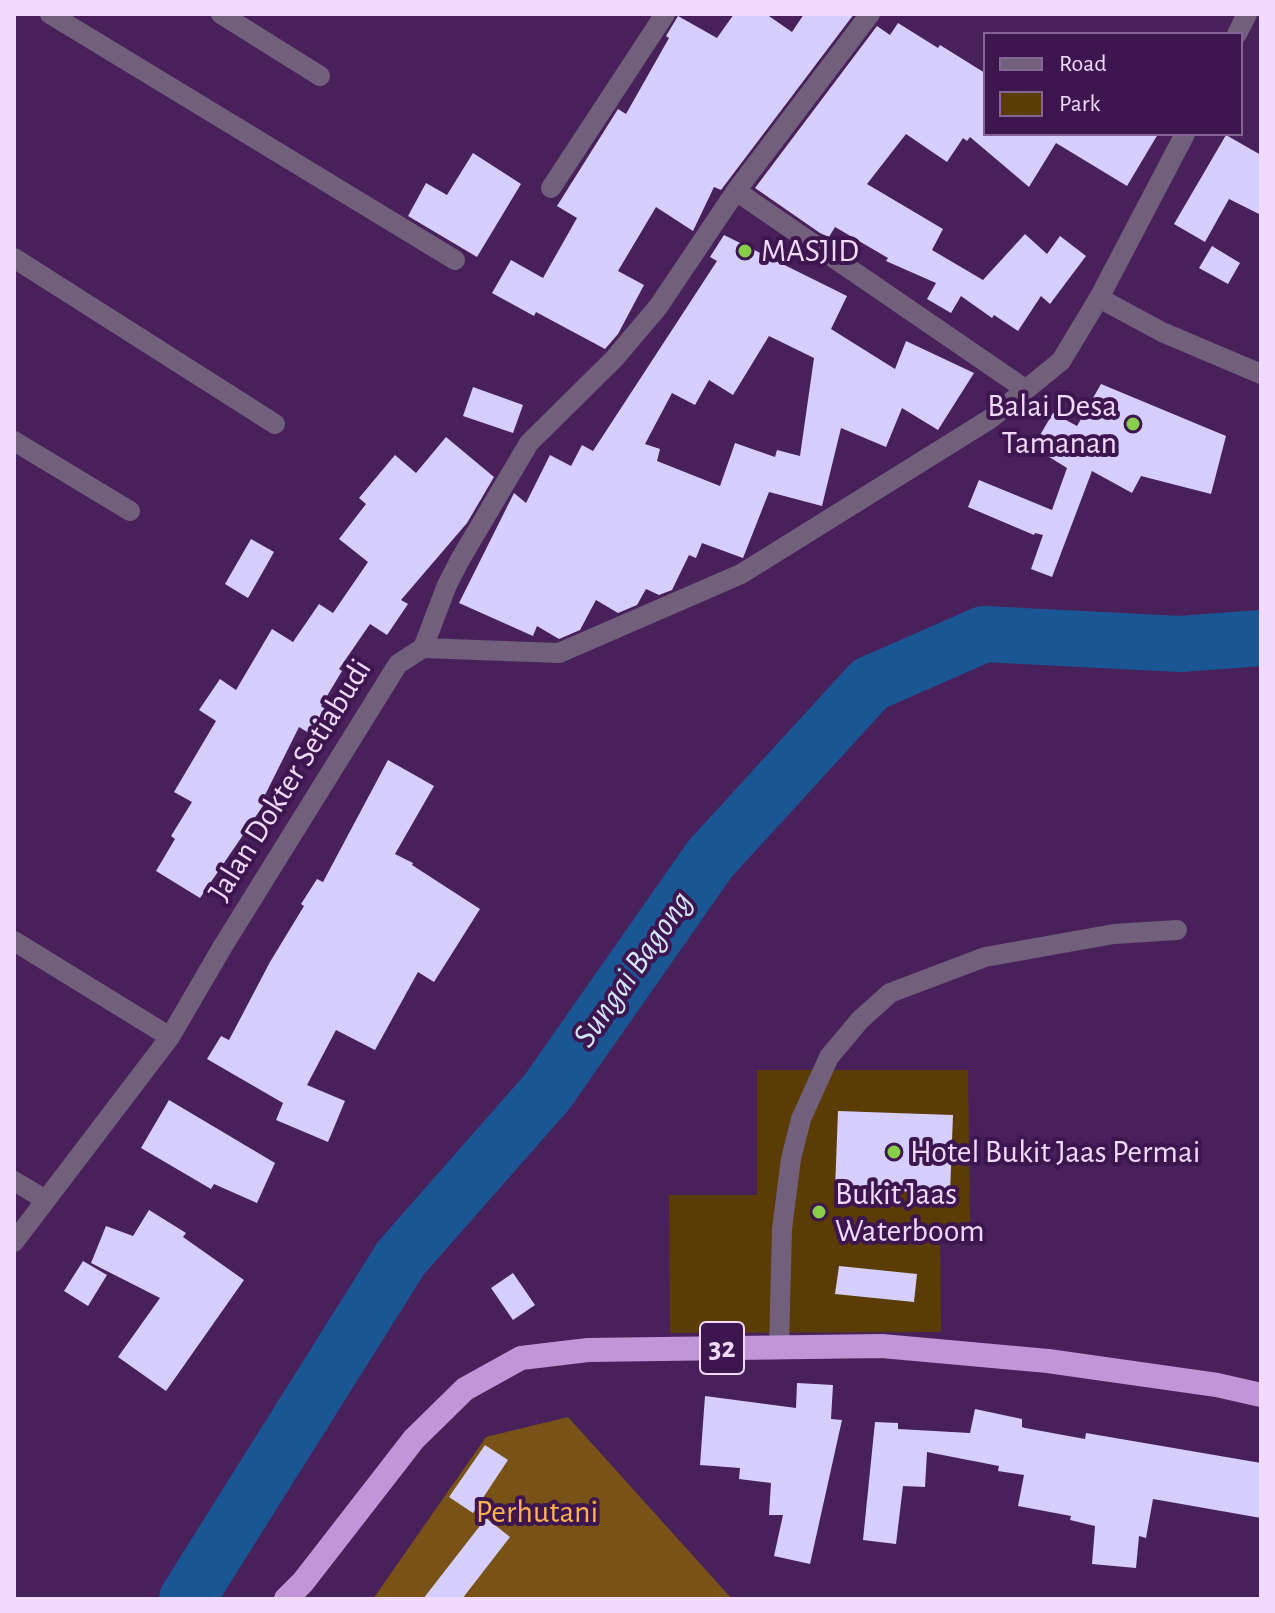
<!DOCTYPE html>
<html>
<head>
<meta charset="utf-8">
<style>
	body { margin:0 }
	#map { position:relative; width:1275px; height:1613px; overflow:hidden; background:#48215b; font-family:"Alegreya Sans",sans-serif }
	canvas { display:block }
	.frame { position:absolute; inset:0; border:16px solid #f1dafe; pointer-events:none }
	.legend { position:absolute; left:983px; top:32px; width:260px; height:104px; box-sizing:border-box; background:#3d1650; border:2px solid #856496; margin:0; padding:10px 14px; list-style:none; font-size:24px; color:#f1dafe }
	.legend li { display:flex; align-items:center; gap:16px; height:40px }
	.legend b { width:40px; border:2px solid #856496 }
</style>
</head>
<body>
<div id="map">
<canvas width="1275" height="1613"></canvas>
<div class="frame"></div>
<ul class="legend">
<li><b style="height:10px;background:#715f7b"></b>Road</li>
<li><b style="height:22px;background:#5c3c05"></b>Park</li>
</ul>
</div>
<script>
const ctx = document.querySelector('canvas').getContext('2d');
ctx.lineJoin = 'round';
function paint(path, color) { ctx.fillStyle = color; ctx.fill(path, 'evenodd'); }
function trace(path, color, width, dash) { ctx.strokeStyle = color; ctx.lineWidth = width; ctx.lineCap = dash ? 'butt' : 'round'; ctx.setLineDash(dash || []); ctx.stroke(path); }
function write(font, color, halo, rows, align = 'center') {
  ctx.font = font + ' "Alegreya Sans",sans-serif'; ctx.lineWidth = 8; ctx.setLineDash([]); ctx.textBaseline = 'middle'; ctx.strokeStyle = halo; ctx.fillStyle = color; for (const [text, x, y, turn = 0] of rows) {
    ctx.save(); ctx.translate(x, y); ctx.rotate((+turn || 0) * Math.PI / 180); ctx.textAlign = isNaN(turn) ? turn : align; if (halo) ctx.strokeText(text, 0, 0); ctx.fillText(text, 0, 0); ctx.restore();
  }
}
paint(new Path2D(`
	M757 1070H968L970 1229 940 1230 941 1332 670 1333 669 1195H757Z`), '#5c3c05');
paint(new Path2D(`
	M568 1417 732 1599H373L486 1437Z`), '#795217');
trace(new Path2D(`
	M187 1599 401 1258 547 1092 710 859 870 684 984 634 1180 644 1261 638`), '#1b5694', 56);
paint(new Path2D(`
	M734 14H766L792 32 804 14H854L721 190 714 187 693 231 656 207 618 271 644 285 618 334 605 349 536 312 534 316 492 293 511 260 543 278 577 218 557 206 618 109 626 114 669 38 666 36 678 16 717 38Z
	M898 23 938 48 940 45 985 73V134H1158L1127 186 1056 143 1029 187 970 137 967 141 963 138 947 162 906 134 867 184 943 229 932 250 983 280 1025 234 1047 254 1060 236 1086 256 1050 304 1041 296 1018 331 994 315 992 318 961 296 951 313 927 299 936 283 886 261 888 258 835 227 829 237 820 233 755 188 877 26 890 35Z
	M1226 135 1261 155V215L1229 199 1205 242 1174 224Z
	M473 153 521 184 477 257 408 216 426 183 447 195Z
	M724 235 847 296 831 329 895 369 906 341 974 373 938 430 902 408 886 447 841 428 822 506 769 492 743 558 702 543 696 558 689 555 672 590 659 595 646 589 637 605 618 613 596 600 580 630 559 639 537 626 533 636 459 603 514 493 526 503 550 455 571 466 582 445 593 451 717 261 710 257ZM769 336 814 358 800 456 777 450 775 457 735 443 720 486 657 461 660 449 645 444 672 393 695 405 709 380 733 395Z
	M1212 246 1240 263 1228 284 1199 268Z
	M1101 384 1226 436 1211 494 1141 476 1132 493 1092 471 1052 577 1031 569 1043 535 1035 533 1034 535 968 507 979 480 1052 510 1067 468 1033 447 1053 413 1077 426Z
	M473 387 523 405 513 433 463 416Z
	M446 437 494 477 467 523 401 600 408 604 387 635 370 624 339 669 342 671 321 706 325 709 309 733 299 727 265 795 269 797 200 898 156 871 175 839 171 836 192 802 174 792 216 721 199 710 220 679 236 690 272 629 293 642 319 604 333 613 368 562 339 539 366 504 359 498 395 455 416 473Z
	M251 539 274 552 248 598 225 584Z
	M388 760 434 786 395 854 413 863 412 865 480 909 434 982 418 972 375 1050 336 1030 307 1085 345 1101 328 1142 276 1120 283 1103 207 1059 221 1036 229 1040 270 962 304 906 301 904 317 879 323 882Z
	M169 1100 275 1163 257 1203 214 1184 211 1189 141 1148Z
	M838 1111 953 1115 950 1193 835 1189Z
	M149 1210 186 1233 183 1237 244 1280 166 1391 118 1357 160 1298 91 1263 106 1226 133 1236Z
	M83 1261 107 1275 88 1306 64 1291Z
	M839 1266 917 1274 914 1302 835 1294Z
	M513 1273 535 1305 513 1320 491 1288Z
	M797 1383 833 1385 831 1419 842 1420 810 1564 774 1556 783 1515H769L771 1483 739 1479 740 1468 700 1465 705 1396 796 1408Z
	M975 1409 1022 1419V1427L1025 1428 1085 1439 1086 1433 1261 1463V1518L1153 1499 1146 1538 1139 1536 1136 1568 1092 1564 1095 1526 1070 1520 1071 1516 1018 1506 1024 1475 998 1471 999 1466 927 1452 925 1487 903 1486 896 1544 863 1540 875 1422 898 1423V1429L970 1433Z
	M485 1445 508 1460 473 1513 449 1497Z
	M486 1518 510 1537 462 1599H423Z`), '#d6cefc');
trace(new Path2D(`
	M50 14 455 260
	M221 14 320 76
	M1237 34 1247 14
	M551 188 665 14
	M736 191 1025 389
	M14 258 275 424
	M1099 298 1162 332 1261 374
	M14 441 130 511
	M423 648 447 585 461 558 529 443 614 359 658 307 736 191 870 14
	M14 941 170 1037
	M14 1181 46 1200
	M14 1242 170 1037 223 946 398 664 423 648 559 653 741 574 990 419 1061 361 1099 298 1185 134
	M779 1347 782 1229 791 1159 801 1119 829 1057 860 1020 890 993 985 957 1114 934 1177 930`), '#715f7b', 20);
trace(new Path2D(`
	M286 1599 303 1582 414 1439 465 1389 521 1358 588 1350 882 1346 1048 1361 1217 1385 1261 1395`), '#c196d9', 24);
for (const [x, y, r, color] of [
	[745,251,8,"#87cf4a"],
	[1133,424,8,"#87cf4a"],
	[894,1152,8,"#87cf4a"],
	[819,1212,8,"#87cf4a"]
]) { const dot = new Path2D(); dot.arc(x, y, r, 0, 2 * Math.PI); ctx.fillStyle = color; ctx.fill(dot); trace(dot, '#3d1650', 3); }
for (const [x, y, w] of [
	[722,1348,44]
]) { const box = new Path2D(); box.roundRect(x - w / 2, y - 26, w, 52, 6); ctx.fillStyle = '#3d1650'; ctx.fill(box); trace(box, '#f1dafe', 2); }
write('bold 30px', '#f1dafe', null, [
	["32",722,1348]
]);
write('32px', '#f1dafe', '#3d1650', [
	["MASJID",761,251],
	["Balai Desa",1117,406,"right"],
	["Tamanan",1117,443,"right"],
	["Hotel Bukit Jaas Permai",910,1152],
	["Bukit Jaas",835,1194],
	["Waterboom",835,1231]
], 'left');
write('32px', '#f1dafe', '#3d1650', [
	["Jalan Dokter Setiabudi",290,780,-58]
]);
write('32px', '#fab34d', '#3d1650', [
	["Perhutani",537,1512]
]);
write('italic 34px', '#d4e6fb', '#3d1650', [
	["Sungai Bagong",633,969,-55]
]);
</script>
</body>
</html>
